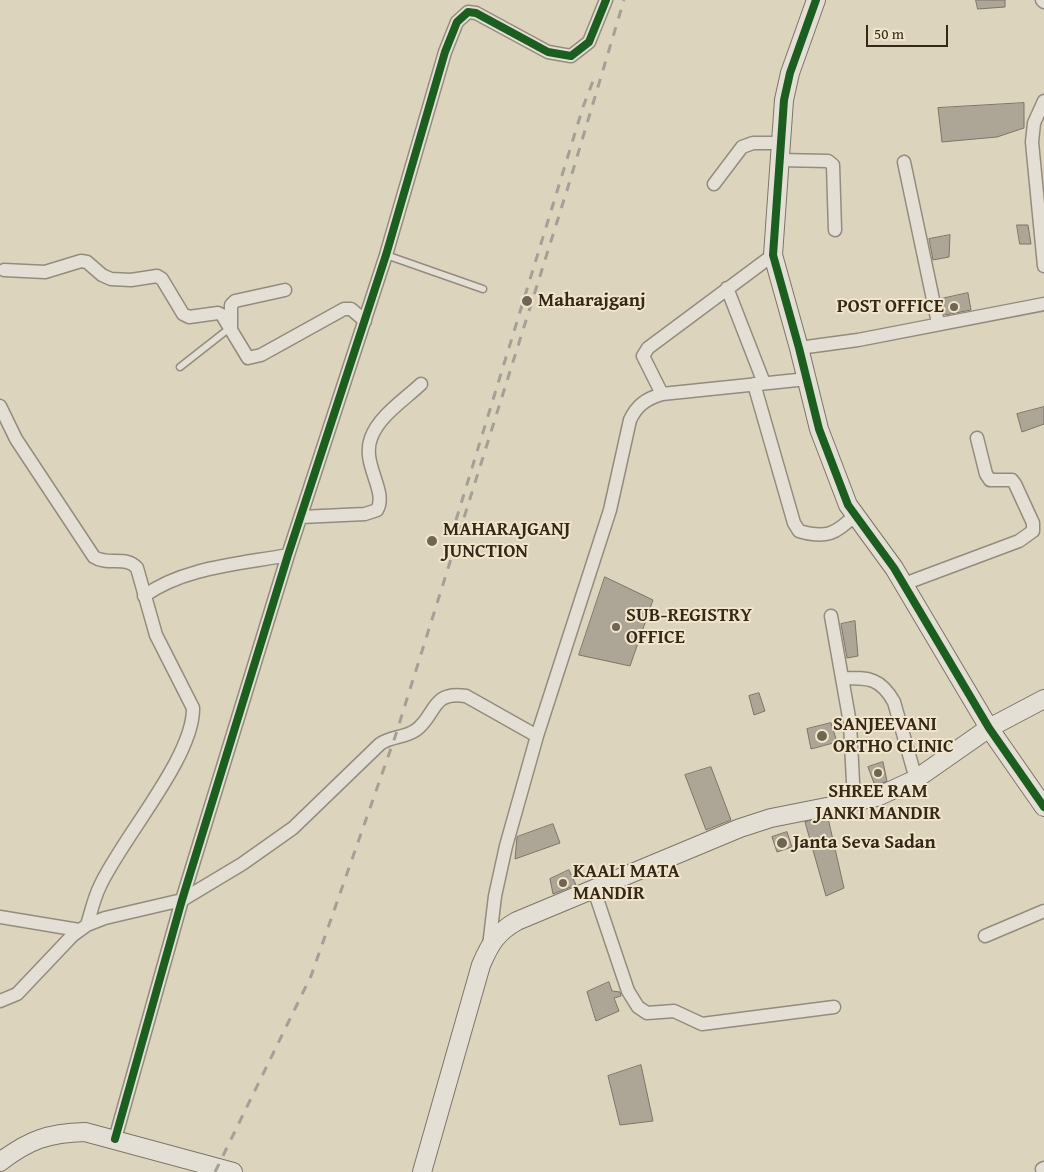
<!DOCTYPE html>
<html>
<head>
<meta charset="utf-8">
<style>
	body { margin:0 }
	#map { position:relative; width:1044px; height:1172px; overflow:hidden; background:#ddd4be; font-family:"Gentium Book Plus",serif }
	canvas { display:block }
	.scale { position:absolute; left:866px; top:25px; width:82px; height:22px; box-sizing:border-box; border:2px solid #362818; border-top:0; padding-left:6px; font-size:15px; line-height:18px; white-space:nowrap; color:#362818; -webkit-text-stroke:4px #f1e6cc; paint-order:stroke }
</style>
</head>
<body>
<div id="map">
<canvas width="1044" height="1172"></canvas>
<div class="scale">50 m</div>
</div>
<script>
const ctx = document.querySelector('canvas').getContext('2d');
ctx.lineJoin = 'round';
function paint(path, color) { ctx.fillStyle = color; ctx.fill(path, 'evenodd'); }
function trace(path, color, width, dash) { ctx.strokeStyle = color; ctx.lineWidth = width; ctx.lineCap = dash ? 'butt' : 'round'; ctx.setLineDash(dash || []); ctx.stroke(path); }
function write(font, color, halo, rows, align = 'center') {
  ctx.font = font + ' "Gentium Book Plus",serif'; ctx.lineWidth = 4; ctx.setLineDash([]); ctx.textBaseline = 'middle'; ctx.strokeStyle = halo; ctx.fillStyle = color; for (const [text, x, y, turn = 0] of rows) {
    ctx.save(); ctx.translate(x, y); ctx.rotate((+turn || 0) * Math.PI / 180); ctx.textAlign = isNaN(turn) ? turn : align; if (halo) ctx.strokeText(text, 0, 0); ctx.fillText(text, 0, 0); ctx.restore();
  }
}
const building = new Path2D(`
	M976 0H1005V7L978 9Z
	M1024 103V128L997 137 942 142 938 108Z
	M1017 225H1028L1031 244H1020Z
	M950 235 949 257 933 260 929 239Z
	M968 293 971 310 945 315 941 299Z
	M1044 407V424L1022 432 1017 414Z
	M605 577 653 600 630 666 579 655Z
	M855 621 858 656 847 658 841 624Z
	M759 693 765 711 754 715 749 696Z
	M831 723 837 742 811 749 807 729Z
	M883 762 887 781 875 786 868 767Z
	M711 767 731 820 706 830 685 775Z
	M828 818 844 888 826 896 805 822Z
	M553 824 560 843 515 859 517 837Z
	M787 832 792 847 777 852 772 837Z
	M569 870 576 885 553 894 550 879Z
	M609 982 612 991 620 992 621 996 614 998 619 1011 596 1021 587 992Z
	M641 1065 653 1121 620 1125 608 1076Z`);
paint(building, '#ada696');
trace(building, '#7c7568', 1);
const lane = new Path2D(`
	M386 255 483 289
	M180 367 231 327`);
const street = new Path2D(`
	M1042 0 1044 2
	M1044 101 1034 123 1032 142 1044 266
	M779 160 828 161 833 165 835 230
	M904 162 938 323
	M714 184 742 147 753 143H780
	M4 270 45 272 81 261 87 262 102 275 111 279 131 280 157 276 162 279 183 314 189 317 218 313 222 315 248 358 261 355 344 309H351L365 321
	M727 288 764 383
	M231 327V305L235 301 285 290
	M799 348 858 340 1044 304
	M754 384 794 523 799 531C826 539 836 534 855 515
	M662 394 643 356 648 348 773 255
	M0 406 16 439 94 557C108 566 126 555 137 568L156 635 193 708C194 757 122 838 100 886 94 898 91 912 87 925
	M301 517 365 514 377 510C388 491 361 464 371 438 379 416 404 400 421 384
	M904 584 1019 541 1033 531V523L1015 484 1012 480H990L986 474 977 438
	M144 596C184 567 240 564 288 555
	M831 616 850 723 854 802
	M842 678C868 678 880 677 894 702L916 779
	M594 890 628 991 638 1007 647 1013 674 1011 702 1024 834 1007
	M0 917 79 930
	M985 936 1044 911
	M489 946 495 896 506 846 537 736 610 510 630 420C637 405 646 399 662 394L807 379
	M0 1001 17 994 72 936 87 925 105 918 182 900 242 864 293 828 380 744C391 736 405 738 416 730 436 716 431 690 466 696L537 736
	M115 1139 182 900 288 555 386 255 445 52 457 22 468 12 476 13 548 52 571 56 589 42 606 0
	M1042 1169 1044 1168`);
const secondary = new Path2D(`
	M816 0 790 73 784 100 773 255 799 348 819 429 848 505 894 568 989 728 1044 807
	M0 1162C29 1140 48 1133 85 1132L233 1172
	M422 1172 481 965C490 944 497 932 517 921L740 828 771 818 877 797 916 779 989 728 1044 699`);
trace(lane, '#938c7e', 9);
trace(street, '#938c7e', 15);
trace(secondary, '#7c7568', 20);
trace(lane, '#e4dfd4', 6);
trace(street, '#e4dfd4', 12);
trace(secondary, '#e4dfd4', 18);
trace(new Path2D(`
	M456 520 583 107 595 76
	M215 1172 311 976 395 737 568 187 624 0`), '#a5a096', 3, [9, 9]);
trace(new Path2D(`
	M816 0 790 73 784 100 773 255 799 348 819 429 848 505 894 568 989 728 1044 807
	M115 1139 182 900 288 555 386 255 445 52 457 22 468 12 476 13 548 52 571 56 589 42 606 0`), '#1b5e20', 8);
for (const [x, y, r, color] of [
	[527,301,6,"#706452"],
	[954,307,5,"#706452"],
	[432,541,6,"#706452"],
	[616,627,5,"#706452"],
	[822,736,6,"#706452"],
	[878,773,5,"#706452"],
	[782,843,6,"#706452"],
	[563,883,5,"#706452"]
]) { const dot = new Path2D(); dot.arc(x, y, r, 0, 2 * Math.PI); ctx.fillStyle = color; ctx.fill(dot); trace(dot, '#f1e6cc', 2); }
write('bold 19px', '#362818', '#f1e6cc', [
	["Maharajganj",538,301],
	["POST OFFICE",944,307,"right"],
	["MAHARAJGANJ",443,530],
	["JUNCTION",443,552],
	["SUB-REGISTRY",626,616],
	["OFFICE",626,638],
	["SANJEEVANI",833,725],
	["ORTHO CLINIC",833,747],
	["SHREE RAM",878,792,"center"],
	["JANKI MANDIR",878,814,"center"],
	["Janta Seva Sadan",793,843],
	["KAALI MATA",573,872],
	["MANDIR",573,894]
], 'left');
</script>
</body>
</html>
